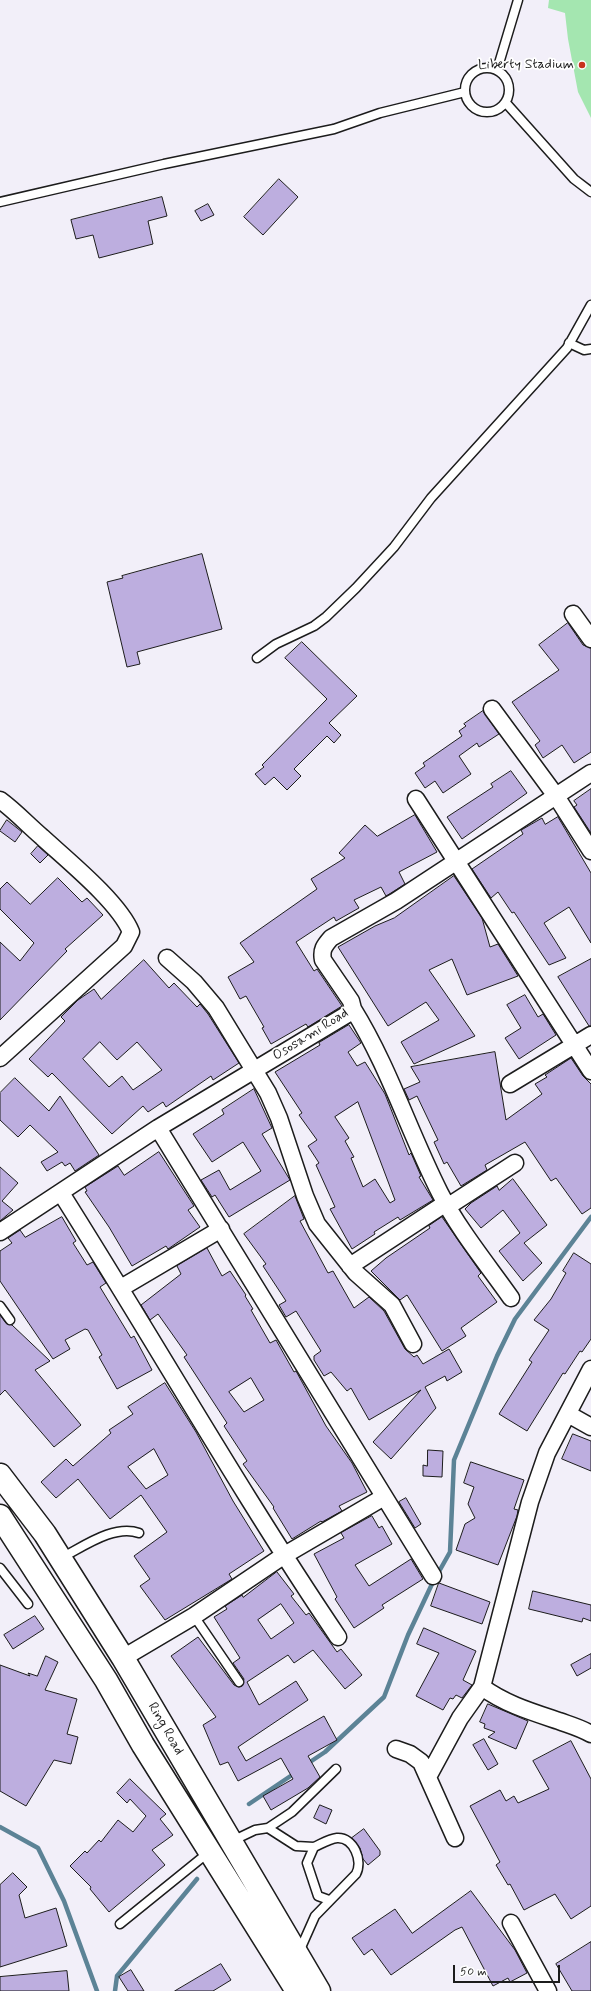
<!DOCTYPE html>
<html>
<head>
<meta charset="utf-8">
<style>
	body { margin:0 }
	#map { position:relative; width:591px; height:1991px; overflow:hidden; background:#f2eff9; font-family:Mynerve,sans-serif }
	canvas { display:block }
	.scale { position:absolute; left:453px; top:1965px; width:107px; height:18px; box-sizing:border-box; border:2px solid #1c1c1c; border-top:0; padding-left:5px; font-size:12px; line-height:14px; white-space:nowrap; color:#1c1c1c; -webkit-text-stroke:3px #fff; paint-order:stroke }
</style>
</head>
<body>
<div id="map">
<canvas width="591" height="1991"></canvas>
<div class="scale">50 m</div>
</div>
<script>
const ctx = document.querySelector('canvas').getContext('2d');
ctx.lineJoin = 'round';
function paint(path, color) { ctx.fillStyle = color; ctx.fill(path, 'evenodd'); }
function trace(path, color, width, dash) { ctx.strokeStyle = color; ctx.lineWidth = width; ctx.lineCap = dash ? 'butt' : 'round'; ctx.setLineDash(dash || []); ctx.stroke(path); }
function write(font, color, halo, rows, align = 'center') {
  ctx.font = font + ' Mynerve,sans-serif'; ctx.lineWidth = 3.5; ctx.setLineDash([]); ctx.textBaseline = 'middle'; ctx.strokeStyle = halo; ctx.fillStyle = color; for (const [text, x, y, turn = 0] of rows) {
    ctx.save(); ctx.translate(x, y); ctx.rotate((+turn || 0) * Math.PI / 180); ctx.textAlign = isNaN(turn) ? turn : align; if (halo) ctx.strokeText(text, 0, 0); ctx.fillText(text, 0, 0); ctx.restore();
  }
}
paint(new Path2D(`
	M549 0H591V118L578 92 568 39 565 13 548 8Z`), '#a4e6b0');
trace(new Path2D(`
	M307 1764 325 1752 384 1697 408 1635 432 1584 450 1552 454 1460 497 1356 515 1319 591 1217
	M249 1804 295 1773
	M0 1827 38 1848 64 1901 97 1991
	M115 1991 117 1976 197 1879`), '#5c8396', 4.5);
const building = new Path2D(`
	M279 179 298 197 263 235 244 217Z
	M162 197 167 216 148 221 153 244 99 258 93 235 76 239 71 220Z
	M208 204 214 215 201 221 195 211Z
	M202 554 222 629 137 652 140 664 127 667 107 582 123 578 122 576Z
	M568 623 583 645 591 648V752L574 763 562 745 543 758 535 745 540 741 512 702 559 670 539 645Z
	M302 642 357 696 329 723 341 735 334 743 327 736 294 769 301 776 287 790 274 777 265 785 255 774 264 767 262 765 327 699 285 658Z
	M483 711 499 734 479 747 477 743 459 756 471 774 443 793 435 781 425 788 415 773 425 766 423 763 462 736 459 731 466 726 464 724Z
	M511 771 527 793 462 839 447 817 493 787 491 784Z
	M591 789V833L574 807 577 805 574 801Z
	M415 815 437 852 399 872 405 884 391 893 386 896 381 887 354 900 359 908 336 921 334 917 296 942 314 971 317 969 342 1006 308 1027 306 1024 271 1044 262 1028 264 1027 246 996 240 999 228 977 254 962 240 943 317 889 311 879 345 858 339 853 365 825 377 836Z
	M558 817 591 873V943L569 907 544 923 566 958 549 965 514 912 512 913 498 892 491 898 472 869 523 834 521 830 523 829 542 818 545 824Z
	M7 820 22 832 15 842 0 831Z
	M38 846 48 855 40 863 31 854Z
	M454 876 482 918 490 947 498 944 518 976 467 995 452 959 429 970 475 1036 414 1064 401 1042 439 1020 426 1002 388 1026 338 947 375 926 394 918Z
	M58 878 82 902 87 898 103 915 65 949 67 951 0 1020V942L20 961 34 943 0 909V889L7 882 30 904Z
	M591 959V1026H589L558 977Z
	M144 960 169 988 174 983 197 1007 200 1004 208 1014 239 1063 213 1080 211 1076 166 1107 163 1102 148 1112 143 1106 112 1134 52 1073 48 1077 29 1059 65 1021 61 1017 78 1000 94 989 101 999ZM100 1042 117 1060 137 1042 162 1070 133 1090 122 1076 109 1087 83 1059Z
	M525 995 538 1017 543 1014 556 1035 519 1059 505 1038 521 1028 507 1005Z
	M349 1025 361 1043 348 1052 357 1066 365 1062 385 1094 409 1155 411 1153 421 1176 419 1177 433 1200 400 1220 398 1217 374 1232 375 1234 352 1249 330 1209 335 1207 316 1165 319 1163 308 1146 317 1140 299 1115 302 1113 275 1072 320 1045 319 1043ZM358 1102 395 1200 390 1203 375 1179 363 1187 351 1158 354 1157 345 1141 349 1138 335 1117Z
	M495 1052 506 1120 542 1094 535 1084 547 1077 545 1075 571 1058 583 1076 591 1084V1208L582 1214 556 1178 551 1181 525 1142 485 1165 487 1170 461 1186 447 1162 444 1164 434 1142 438 1140 417 1096 409 1100 404 1089 420 1082 411 1067Z
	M15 1078 49 1111 60 1096 99 1155 75 1171 70 1163 65 1166 62 1162 47 1171 41 1162 58 1152 30 1125 18 1137 0 1120V1093Z
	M254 1089 272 1128 262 1134 290 1180 229 1217 215 1195 212 1197 201 1180 219 1170 230 1190 261 1171 243 1142 212 1162 193 1134 224 1114 222 1110Z
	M159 1152 194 1206 188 1210 200 1227 168 1249 166 1246 132 1266 109 1227 85 1192 87 1191 85 1187 118 1166 124 1175Z
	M0 1167 18 1183 2 1201 13 1210 0 1221Z
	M513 1179 547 1225 524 1243 542 1263 523 1281 499 1251 520 1233 503 1210 481 1228 465 1209 471 1203 497 1186 499 1190Z
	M295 1196 304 1219 300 1221 328 1273 333 1271 354 1308 369 1297 384 1311 405 1349 414 1357 417 1355 423 1364 449 1349 462 1372 447 1381 445 1376 425 1387 436 1408 391 1459 373 1442 421 1390 369 1420 351 1388 347 1391 331 1372 324 1376 314 1360V1356L321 1351 296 1311 286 1317 279 1305 286 1301 263 1266 266 1264 244 1234Z
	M62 1217 76 1241 73 1243 87 1265 93 1262 106 1283 100 1287 131 1338 134 1336 152 1370 117 1389 99 1357 102 1355 88 1330 85 1329 65 1340 70 1349 53 1359 0 1281V1251L12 1243 8 1238 20 1230 25 1237Z
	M442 1217 481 1273 478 1276 497 1302 461 1328 466 1336 442 1351 407 1295 400 1300 371 1271 386 1258 430 1228 429 1226Z
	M207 1248 222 1276 230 1271 246 1295 245 1296 253 1309 251 1310 270 1343 276 1340 294 1372 296 1371 326 1426 352 1463 367 1492 339 1506 342 1511 322 1522 321 1521 292 1539 273 1508 274 1507 243 1464 247 1461 224 1426 227 1423 184 1357 187 1355 158 1314 150 1320 141 1305 181 1274 177 1266ZM251 1378 264 1400 244 1412 229 1392Z
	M574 1253 591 1264V1339L582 1352 580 1351 565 1374 563 1373 527 1431 499 1414 532 1362 529 1360 549 1330 534 1320 551 1299 566 1273 563 1271Z
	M0 1315 6 1323 12 1325 50 1361 35 1370 81 1425 54 1447 5 1390 0 1395Z
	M165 1383 196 1432 233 1501 264 1551 229 1574 232 1579 165 1620 140 1586 150 1579 134 1556 167 1532 141 1495 110 1519 78 1479 56 1498 41 1482 66 1459 73 1466 111 1433 109 1430 133 1414 128 1407ZM154 1449 168 1475 146 1489 128 1467Z
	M573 1434 591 1441V1471L562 1459Z
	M428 1450 443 1451 442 1477 423 1476V1465L427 1466Z
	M471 1462 524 1480 514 1509 518 1510 517 1516 498 1565 456 1550 465 1524 475 1518 468 1504 474 1487 464 1483Z
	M406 1498 421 1524 415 1528 399 1502Z
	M372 1516 379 1528 382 1526 392 1544 355 1565 369 1586 411 1559 423 1579 382 1605 384 1608 354 1628 335 1599 337 1597 314 1554 344 1538 341 1533Z
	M277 1572 294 1594 291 1596 306 1615 309 1613 337 1652 341 1649 362 1675 345 1689 313 1650 294 1663 288 1655 247 1682 259 1705 296 1681 308 1700 238 1747 246 1761 324 1716 337 1740 308 1756 320 1777 308 1788 271 1810 263 1796 293 1779 281 1758 238 1781 228 1762 220 1765 203 1725 216 1717 171 1656 198 1637 234 1685 239 1687 242 1686 244 1679 233 1663 240 1658 214 1617 227 1609 225 1606 242 1595 243 1597ZM281 1604 294 1623 271 1639 258 1620Z
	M439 1583 490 1602 482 1624 431 1606Z
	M533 1591 591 1605V1621L583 1618 582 1622 529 1609Z
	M35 1616 44 1629 13 1649 4 1635Z
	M424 1628 476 1651 463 1680 472 1685 462 1698 456 1695 453 1699 450 1698 443 1710 416 1696 439 1653 417 1644Z
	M591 1654V1668L577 1676 571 1665Z
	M46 1656 58 1662 45 1690 77 1699 67 1734 78 1737 71 1764 54 1760 26 1806 0 1791V1665L30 1676 28 1673 37 1676Z
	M488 1704 528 1721 516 1749 488 1737 495 1732 484 1728 485 1724 480 1722Z
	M484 1739 498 1764 488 1770 473 1745Z
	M571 1741 591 1779V1906L571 1919 555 1894 524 1910 510 1884 508 1885 496 1865 500 1862 470 1806 500 1790 506 1801 514 1796 518 1803 549 1789 533 1761Z
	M130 1779 166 1814 160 1819 173 1835 152 1850 165 1865 109 1912 90 1889 91 1887 70 1866 85 1851 87 1853 99 1840 101 1842 118 1820 133 1832 146 1816 130 1799 127 1803 117 1793Z
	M320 1805 332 1810 326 1824 314 1818Z
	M364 1829 380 1851V1855L368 1865 363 1859 360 1848 352 1838Z
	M13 1873 27 1887 19 1895 25 1918 56 1908 67 1946 0 1967V1885Z
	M471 1891 515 1950 527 1973 510 1982 508 1978 493 1986 462 1927 455 1930 391 1975 372 1949 364 1955 352 1938 395 1909 412 1933Z
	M591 1942V1991H572L556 1964Z
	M221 1964 231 1980 213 1991H175Z
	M131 1970 144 1991H128L119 1977Z
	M67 1971 69 1991H0V1977Z`);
paint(building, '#bdaedf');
trace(building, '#1c1c1c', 1);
const service = new Path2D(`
	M465 90a22 22 0 1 1 44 0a22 22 0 1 1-44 0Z
	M497 70 518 0
	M506 103 574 179 591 192
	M0 202 164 164 334 129 380 113 465 92
	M569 343 584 350 591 349
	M257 658 276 644 314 626 326 617 356 588 394 547 431 498 567 348 591 305
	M0 1306 10 1320
	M61 1558C83 1547 114 1524 139 1533
	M0 1568 28 1604
	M194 1616 239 1682
	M268 1828 296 1846 314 1847 307 1863 318 1896 329 1900
	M232 1841 255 1830 268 1828 292 1812 336 1769
	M120 1924 209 1852
	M299 1952 315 1916 356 1874C363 1861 354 1837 337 1838 329 1839 321 1844 314 1847`);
const minor = new Path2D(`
	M573 614 591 639
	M492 709 556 796 591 851
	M416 799 591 1071
	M0 800C15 811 28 825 42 837 67 860 119 902 131 932L124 946 0 1058
	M167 958 194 982 216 1008 268 1093 279 1118 305 1196 317 1224 356 1273 392 1305 413 1344
	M353 1009C389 1067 409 1132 440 1193 459 1230 487 1264 511 1298
	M510 1084 591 1035
	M158 1128 433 1576
	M61 1193C154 1340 240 1492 338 1637
	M447 1207 515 1163
	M0 1232 158 1128 351 1012 353 1009 351 1001 323 960C321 950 324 946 331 938L396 901 591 773
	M350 1266 446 1203
	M121 1288 221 1229
	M591 1369 547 1453 530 1502 482 1687C505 1704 532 1712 559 1721 570 1725 581 1728 591 1734
	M568 1414 591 1427
	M123 1658 194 1616 283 1556 384 1497
	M396 1749 410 1754 421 1762 455 1838
	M428 1777 460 1718 482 1687
	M511 1923 548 1991`);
const primary = new Path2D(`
	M0 1475 45 1534 123 1658 319 1991
	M0 1516 106 1680 143 1745 297 1991`);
trace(service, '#1c1c1c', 11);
trace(minor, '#1c1c1c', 19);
trace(primary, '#1c1c1c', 25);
trace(service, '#fff', 8);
trace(minor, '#fff', 16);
trace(primary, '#fff', 22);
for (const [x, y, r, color] of [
	[582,65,4,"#c8321e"]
]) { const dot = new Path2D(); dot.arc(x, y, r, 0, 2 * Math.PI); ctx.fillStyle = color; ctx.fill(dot); trace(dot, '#fff', 1.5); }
write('14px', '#1c1c1c', '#fff', [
	["Liberty Stadium",574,65]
], 'right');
write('14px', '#1c1c1c', '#fff', [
	["Ososami Road",311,1035,-32],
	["Ring Road",165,1729,60]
]);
</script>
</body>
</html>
